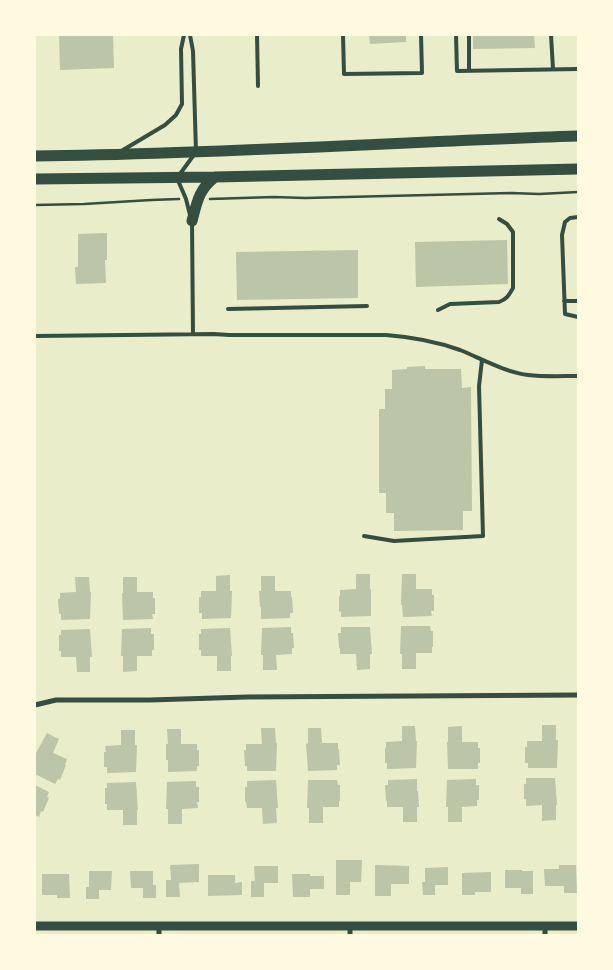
<!DOCTYPE html>
<html>
<head>
<meta charset="utf-8">
<style>
	body { margin:0 }
	#map { position:relative; width:613px; height:970px; overflow:hidden; background:#e9edc9; font-family:"Sofia Sans Condensed",sans-serif }
	canvas { display:block }
	.frame { position:absolute; inset:0; border:36px solid #fefae0; pointer-events:none }
</style>
</head>
<body>
<div id="map">
<canvas width="613" height="970"></canvas>
<div class="frame"></div>
</div>
<script>
const ctx = document.querySelector('canvas').getContext('2d');
ctx.lineJoin = 'round';
function paint(path, color) { ctx.fillStyle = color; ctx.fill(path, 'evenodd'); }
function trace(path, color, width, dash) { ctx.strokeStyle = color; ctx.lineWidth = width; ctx.lineCap = dash ? 'butt' : 'round'; ctx.setLineDash(dash || []); ctx.stroke(path); }
paint(new Path2D(`
	M59 35H113L114 68 60 70Z
	M369 35H406V42L370 44Z
	M473 35H534L535 48 473 49Z
	M107 233V260H105L106 283 76 284 75 267H78V234Z
	M507 240 508 284 416 287 415 242Z
	M358 250V298L237 300 236 252Z
	M425 366V369H461L462 388 471 387 472 511H463V530L394 531V513H386V493H379V409H385V389H392V370L407 369V367Z
	M356 574H370V589H371V616L341 617V611L339 612V596H340V590L356 589Z
	M402 574H416V589H432V595H434V611H431L432 616 403 617 402 605H401Z
	M230 575V591H232L231 618 202 619V613H199V597H201V591H216V576Z
	M261 576H275V591H291V597H292L293 613H290V618L261 619V607H260L259 591H261Z
	M75 577H89L90 592H91L90 619 61 620V614H59L58 599H60V593L76 592Z
	M123 577H137V592H153V598H155V614H152L153 619 123 620 122 593H123Z
	M401 626H430L431 631H433V647H432V653H416V669H402V654H400Z
	M291 627V633H293L294 648H292V654L276 655 277 670H263V655H261L262 628Z
	M341 627H370L372 654H370V669L357 670 356 654H340V648H339L338 633H341Z
	M151 628V634H154V650H152V656H137V671L123 672V656H121L122 629Z
	M230 628 232 656H231V671H217V656H201V650H199V634H201V629Z
	M90 629 92 657H90V672H77L76 657H61V651H59V635H61V630Z
	M542 725H556V740H558L557 768H528V763H525V747H527V741H542Z
	M402 726H415L416 741H417L416 768 387 769V763H385V748H386V742L402 741Z
	M462 726V742H478V748H480V763H478V769H448L447 742H448V727Z
	M261 728H275L276 743H277L276 771H247V766H245L244 750H246V744H262Z
	M308 728H321L322 743H338V749H339L340 765H337V770L308 771 306 744 308 743Z
	M167 729H181V744H197V750H199V766H197V771L168 772V760H166V744H168Z
	M121 730H135V745H137L136 772 107 773V767H104V752H106L105 746 121 745Z
	M47 733 59 739 53 753 67 759 65 765H66L60 780 58 779 55 784 35 774V755Z
	M526 778H555L557 805H556V820L542 821V805L526 806V799H524V784H526Z
	M417 779V791H418L419 807H417V822H403V807H387V801H386L385 785H388V780Z
	M476 779V785H479V800H477V806L462 807V822H448V807H446L447 780Z
	M276 780 278 808H276L277 823 263 824 262 808H247L246 802H245V787H247V781Z
	M308 780H337L338 785H340V801H339V807H323V823H309V808H307Z
	M196 781V787H199V802H197L198 808 182 809V824H168V809H166L167 782Z
	M136 782 138 810H137V825H123V810H107V804H105V788H107V783Z
	M35 785 49 792 47 797 49 798 43 812 41 811 39 817 35 815Z
	M336 860H362L361 882H350V895H336Z
	M199 864V882L179 883 180 897H166V880H171L170 865Z
	M375 865 409 866V884H391V896H375Z
	M559 865H576L577 893H564V886H545L544 869H559Z
	M254 866H278V883H264V897H251V881H255Z
	M448 867V885H435V895H423L422 882H425V868Z
	M505 870H522V871H533V894H521V888H505Z
	M89 871H112L111 890H99V899H86V887H89Z
	M130 871H153V885H156V898H143V888H131Z
	M491 872V892H475V895H462V873Z
	M42 874H69L70 898H57V895H42Z
	M292 874H310V876H324V889H310V897H293Z
	M208 875H235V883L242 882V895L208 896Z`), '#bcc5a7');
trace(new Path2D(`
	M210 199 274 197 305 198 511 193 539 194 578 192
	M35 205 84 204 151 200 179 199`), '#344e41', 2.5);
trace(new Path2D(`
	M190 35 193 51 196 152 177 178 186 199 190 215
	M257 35 258 86
	M343 35 344 74 422 73 421 35
	M456 35 457 71 578 69
	M469 35V70
	M551 35 553 69
	M123 150 165 125 176 115 182 104 181 49 184 35
	M578 217 570 218 565 222 562 235 565 314 578 317
	M192 222 193 334
	M564 301H578
	M228 309 367 306
	M438 310 450 304 499 302C507 299 509 295 513 288V232L507 224 499 219
	M35 336 214 334 229 335H386C412 337 435 341 460 350 482 359 505 372 528 375 545 377 562 376 578 376
	M364 536 394 541 483 536 479 386 482 360`), '#344e41', 4);
trace(new Path2D(`
	M35 705 56 700H150L247 697 578 695
	M159 926V935
	M350 926V935
	M545 926V935`), '#344e41', 5);
trace(new Path2D(`
	M35 926H578`), '#344e41', 9);
trace(new Path2D(`
	M35 156C216 154 397 142 578 136
	M35 179 215 177 578 169
	M192 221C197 202 199 189 215 177`), '#344e41', 11);
</script>
</body>
</html>
